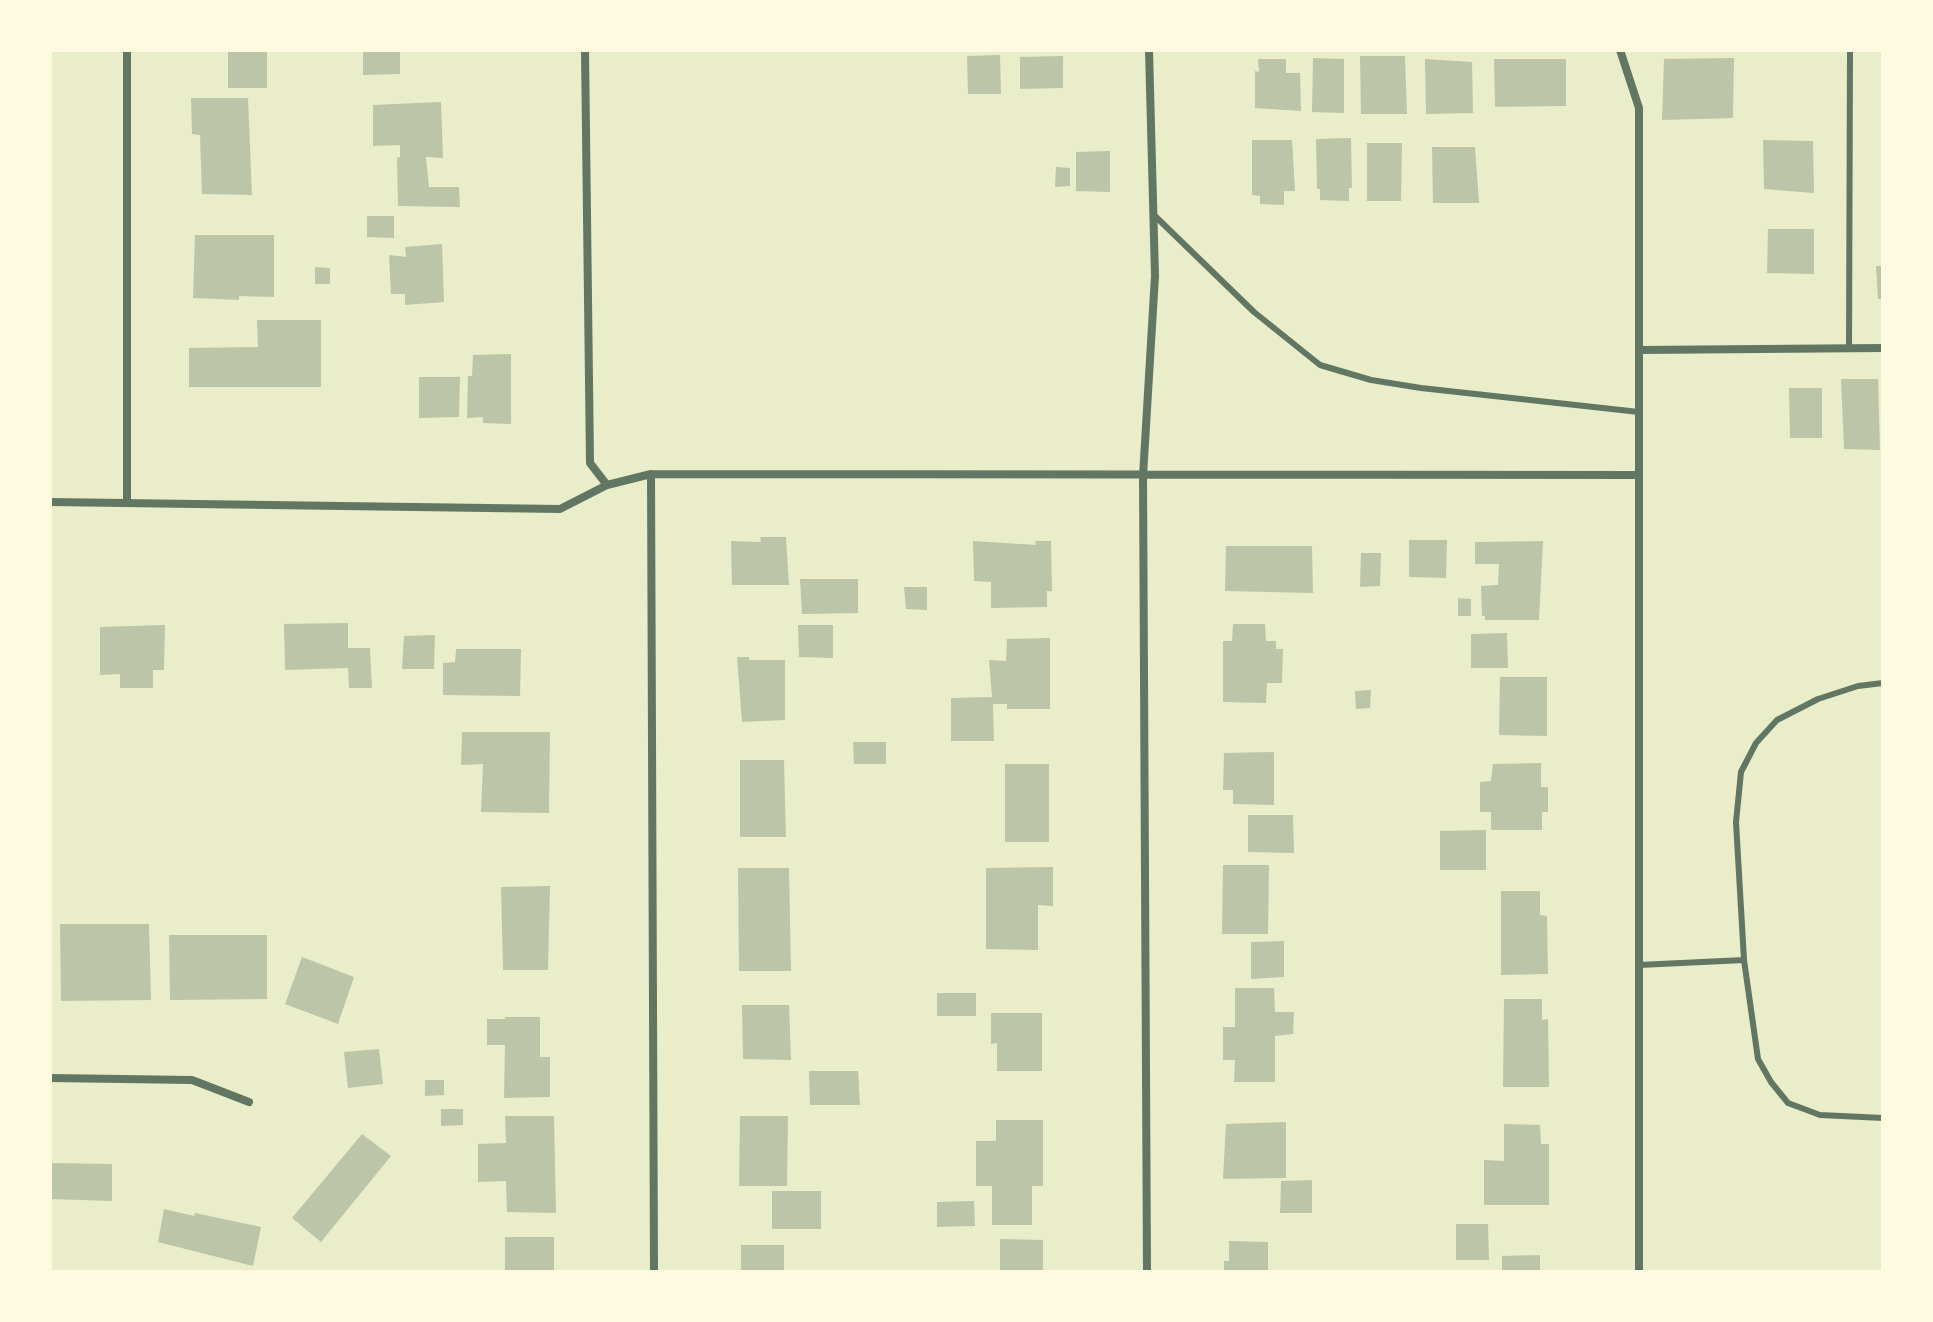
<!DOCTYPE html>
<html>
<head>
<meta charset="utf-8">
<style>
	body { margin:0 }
	#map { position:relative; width:1933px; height:1322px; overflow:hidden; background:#e9edc9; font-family:"IBM Plex Sans",sans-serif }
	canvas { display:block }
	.frame { position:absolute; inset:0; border:52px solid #fefae0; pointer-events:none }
</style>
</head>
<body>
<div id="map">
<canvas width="1933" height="1322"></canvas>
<div class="frame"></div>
</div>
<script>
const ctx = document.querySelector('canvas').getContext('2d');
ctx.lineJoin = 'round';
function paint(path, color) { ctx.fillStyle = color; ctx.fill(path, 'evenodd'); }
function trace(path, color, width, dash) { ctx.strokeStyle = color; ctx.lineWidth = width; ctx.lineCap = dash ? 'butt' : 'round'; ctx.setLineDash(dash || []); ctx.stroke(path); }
paint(new Path2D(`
	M228 50 267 51V88H228Z
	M363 50H400V74L363 75Z
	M1000 55 1001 94H968L967 56Z
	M1063 56V88L1020 89V57Z
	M1360 56H1405L1407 114H1361Z
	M1313 58 1344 59V113L1312 112Z
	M1734 58 1733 118 1662 120 1664 59Z
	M1258 59H1286V73H1300L1301 111 1255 108V71L1259 72Z
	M1425 59 1472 62 1473 113 1426 114Z
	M1494 59H1566V106L1495 107Z
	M191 98H248L252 195 202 194 200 135 192 134Z
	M441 102 443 158 426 157 429 187H459L460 207 398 206 397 158 400 157V145L373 146V105Z
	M1351 138 1352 188H1349V201L1320 200V189H1317L1316 139Z
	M1252 140H1292L1295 191H1284V205L1260 204V196L1252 195Z
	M1763 140 1813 141 1814 193 1764 189Z
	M1367 143H1402L1401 201H1367Z
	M1432 147H1475L1479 203H1433Z
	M1110 151V192L1076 191V152Z
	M1056 167 1070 168V186L1055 187Z
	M367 216H394V238L367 237Z
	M1768 229H1814V274L1767 273Z
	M195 235H274V297L239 296V300L193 298Z
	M442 244 444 302 405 305V294H391L389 255 406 257 405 247Z
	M1876 266H1883V299H1878Z
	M315 267 330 268V284H315Z
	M257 320H321V387H189V348L258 347Z
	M511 354V424L483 423V417L467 418 468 376H472L473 355Z
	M419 377H460L459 417 419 418Z
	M1841 379H1878L1880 450 1844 449Z
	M1789 388H1822V438H1790Z
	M760 537H786L789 585H732L731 541 761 542Z
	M1409 540H1447L1446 578 1409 577Z
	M973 541 1036 545 1035 541H1051L1052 591H1047V607L991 608V582L974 581Z
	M1543 541 1539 620H1485V616H1482L1481 586 1498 585 1499 564H1475V542Z
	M1226 546H1312L1313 593 1225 591Z
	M1361 553H1381L1380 586 1360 587Z
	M800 579H858V613L802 614Z
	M904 587H927V610L906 609Z
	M1458 598 1471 599V616H1458Z
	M348 623V648H370L372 688H349L348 668 285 670 284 624Z
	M1233 624H1265L1266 641H1276V649H1283L1282 683H1267L1266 703 1223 702V641H1232Z
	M165 625 164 670H153V688H120V674L100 675V627Z
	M798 625H833V658L799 657Z
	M1507 633 1508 668H1471V634Z
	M435 635 434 669H402L404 636Z
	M1050 638V709H1007V704H993L994 741H951V698L992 697 989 660 1006 661 1007 639Z
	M456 649H521L520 696 443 695V663L455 662Z
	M737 657H749V660H785V720L742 722Z
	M1500 677H1547V736L1499 735Z
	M1371 690 1370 708 1356 709 1355 691Z
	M462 732H550L549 813 481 812 483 764 461 765Z
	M853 742H886V764H854Z
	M1274 752V805L1233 804V790H1223L1224 753Z
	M740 760H784L786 837H740Z
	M1541 763V787H1548V812H1542V830H1491V812H1480V782L1491 781 1493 764Z
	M1005 764H1049V842H1005Z
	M1248 815H1293L1294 853 1248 852Z
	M1486 830V870H1440V831Z
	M1223 865H1269L1268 934H1222Z
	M1053 867V906L1038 905V950L986 949V868Z
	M738 868H789L791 971H739Z
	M550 886 548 970H503L501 887Z
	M1501 891H1540V915L1547 916 1548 974 1501 975Z
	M60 924H149L151 1000 61 1001Z
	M169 935H267V999L170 1000Z
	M1284 941V977L1251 979V942Z
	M302 957 354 977 338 1024 285 1004Z
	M1235 988H1274L1275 1012H1294L1293 1034 1275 1036V1082H1234L1235 1060H1223V1027H1235Z
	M937 993H976V1016H937Z
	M1504 999H1542V1020L1548 1019 1549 1087H1503Z
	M742 1005H789L791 1060 743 1059Z
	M991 1013H1042V1071H997V1043L991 1044Z
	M505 1017H540V1057H550V1097L504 1098 505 1045H487V1019H505Z
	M379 1049 383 1084 348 1088 344 1052Z
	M809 1071H858L860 1105H810Z
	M425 1080H444V1095L425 1096Z
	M441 1109H463V1125L441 1126Z
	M505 1116H554L556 1213 507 1212 506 1181 478 1182V1144L506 1143Z
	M740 1116H788L787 1186H739Z
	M996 1120H1043V1186H1032V1225H992V1186H976V1141H996Z
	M1286 1122V1178L1223 1179 1226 1124Z
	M1504 1124 1540 1125 1541 1144H1549V1205H1484V1160L1504 1161Z
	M362 1134 391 1156 321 1242 292 1218Z
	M50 1163 112 1164V1201L50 1199Z
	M1312 1180V1213H1280L1281 1181Z
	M772 1191H821V1229H772Z
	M974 1201 975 1226 937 1227V1202Z
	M164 1209 194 1216 195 1213 261 1227 253 1266 158 1242Z
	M1456 1224H1488L1489 1260H1456Z
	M505 1237H554V1272H505Z
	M1000 1239 1043 1240V1272H1000Z
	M1229 1241 1268 1242V1272H1224V1261H1229Z
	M741 1245H784V1272H741Z
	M1540 1255V1272H1502V1256Z`), '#bcc5a7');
trace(new Path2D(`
	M1155 216 1254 312 1320 365 1371 380 1421 388 1639 412
	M1849 348 1850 50
	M1883 683 1858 686 1818 699 1777 720 1756 743 1741 772 1736 822 1744 960 1758 1059 1771 1082 1788 1103 1820 1115 1883 1118
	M1639 965 1744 960`), '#617663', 6);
trace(new Path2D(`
	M585 50 590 463 607 485
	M1620 50 1639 108V1272
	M1639 350 1883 348
	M651 474 654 1272
	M50 502 560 509 607 485 651 474 1639 475
	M127 503V50
	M50 1078 192 1080 249 1102
	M1147 1272 1143 476 1155 276 1149 50`), '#617663', 8);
</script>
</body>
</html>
